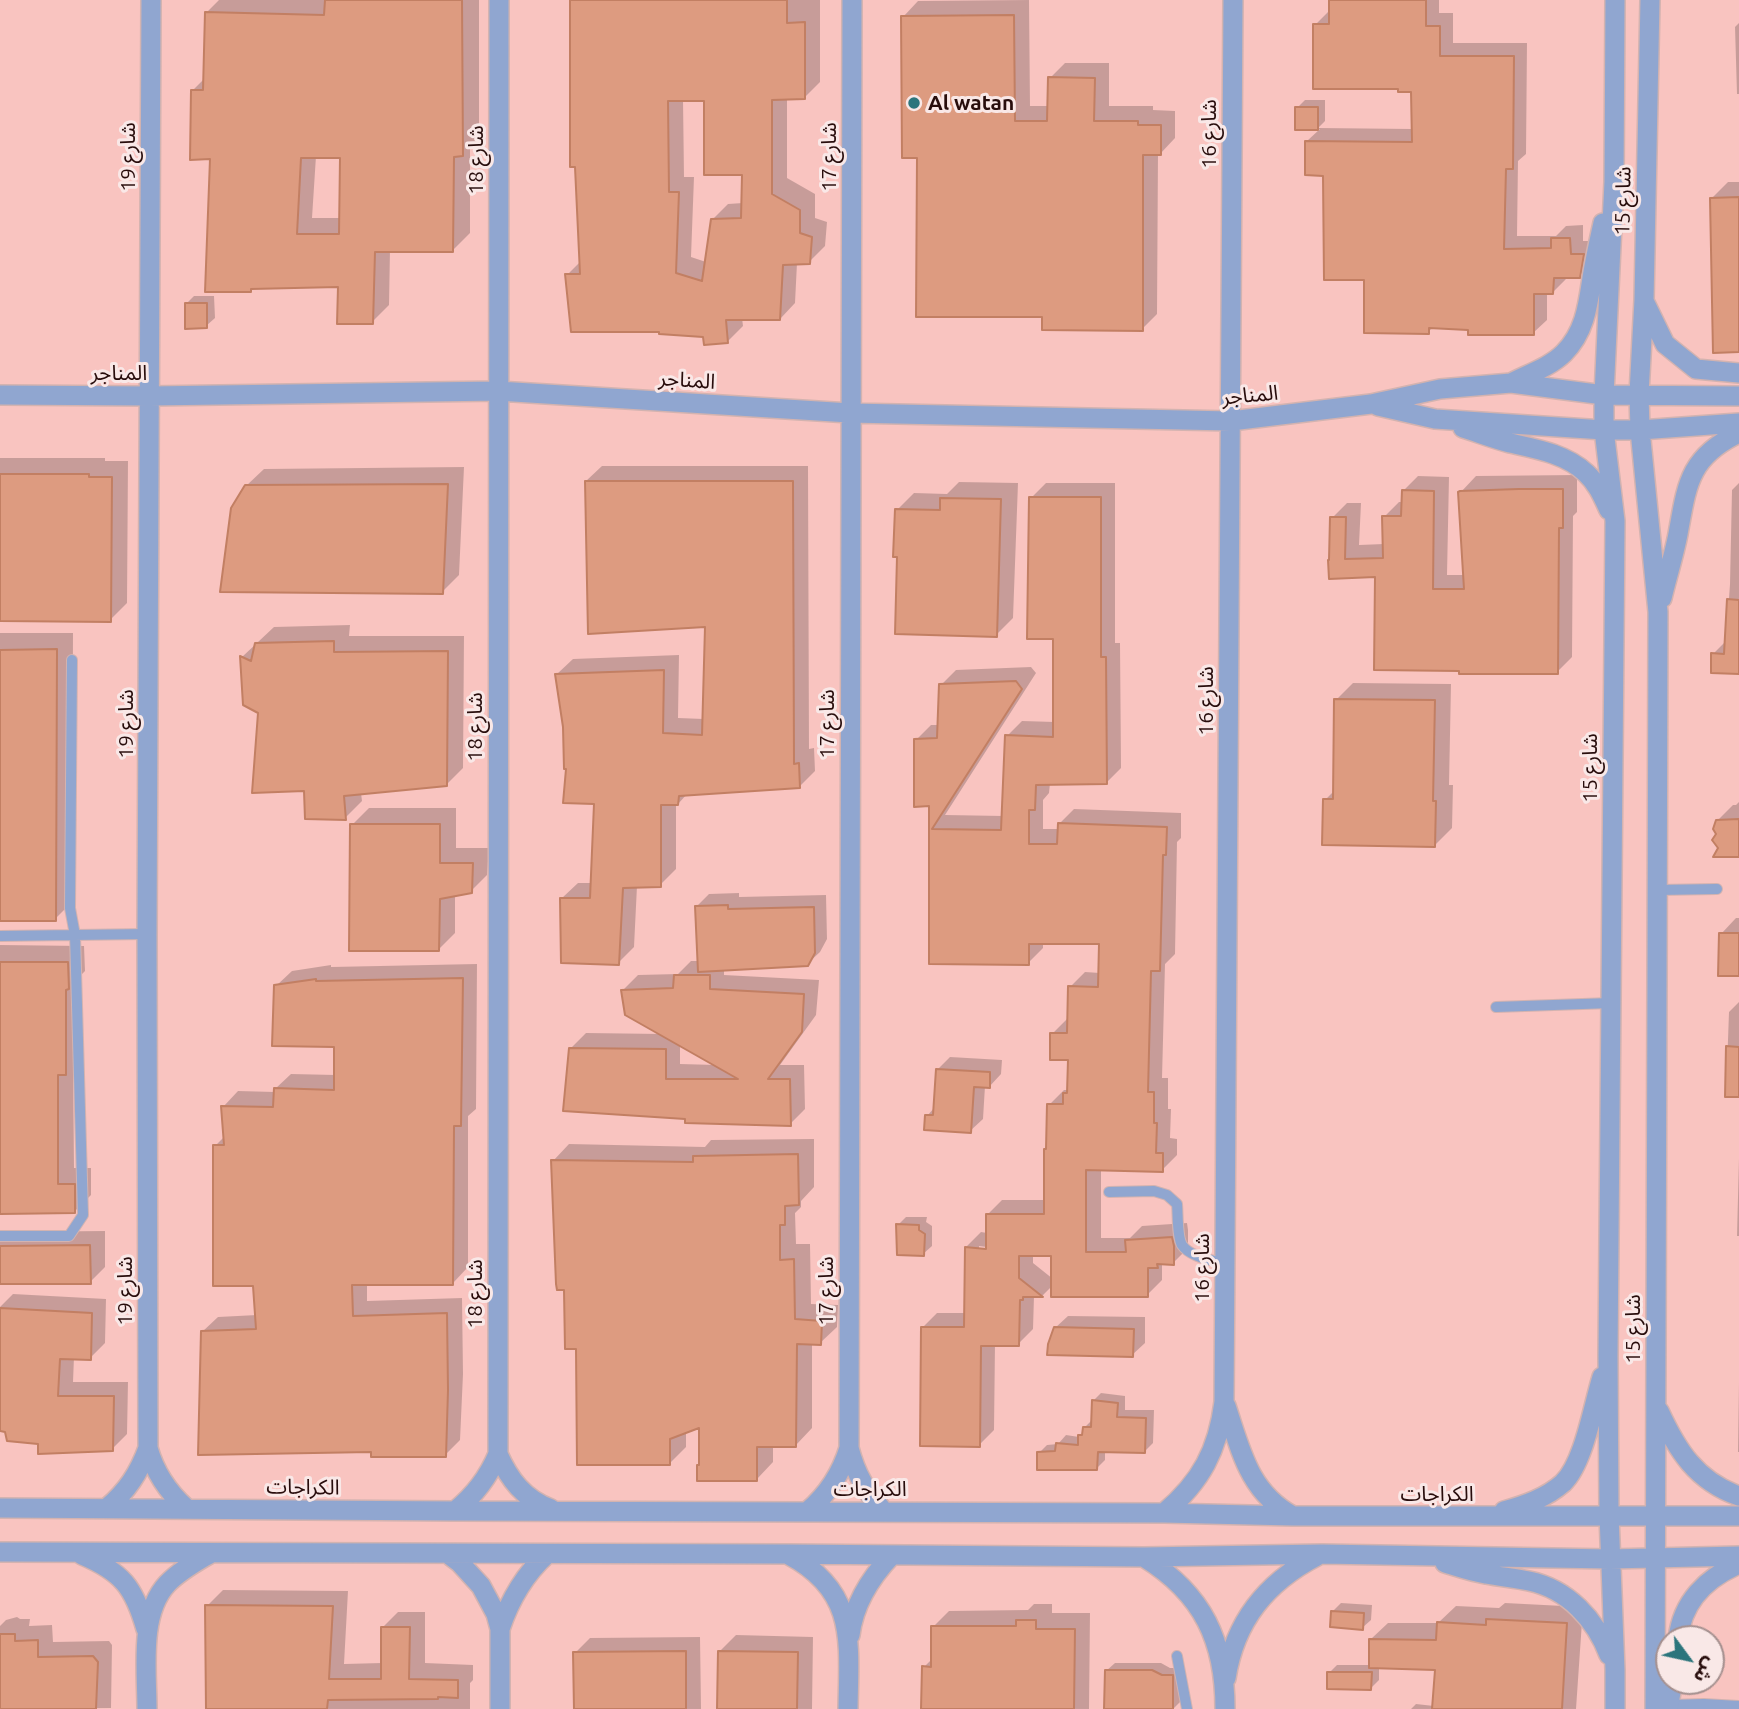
<!DOCTYPE html>
<html>
<head>
<meta charset="utf-8">
<style>
	body { margin:0 }
	#map { position:relative; width:1739px; height:1709px; overflow:hidden; background:#f8d7d4; font-family:Ubuntu,"Noto Sans Arabic",sans-serif }
	canvas { display:block }
	.north { position:absolute; left:1655px; top:1625px; width:70px; height:70px; box-sizing:border-box; background:#f9e8e7; border:2px solid #a5908f; border-radius:50%; rotate:123deg; font-size:19px; font-weight:700; line-height:28px; text-align:center; color:#280d0c }
	.north::after { content:''; display:block; margin:auto; width:24px; height:32px; background:#2c757c; clip-path:polygon(50% 0,100% 100%,50% 72%,0 100%) }
</style>
</head>
<body>
<div id="map">
<canvas width="1739" height="1709"></canvas>
<div class="north">ش</div>
</div>
<script>
const ctx = document.querySelector('canvas').getContext('2d');
ctx.lineJoin = 'round';
function paint(path, color) { ctx.fillStyle = color; ctx.fill(path, 'evenodd'); }
function trace(path, color, width, dash) { ctx.strokeStyle = color; ctx.lineWidth = width; ctx.lineCap = dash ? 'butt' : 'round'; ctx.setLineDash(dash || []); ctx.stroke(path); }
function write(font, color, halo, rows, align = 'center') {
  ctx.font = font + ' Ubuntu,"Noto Sans Arabic",sans-serif'; ctx.lineWidth = 6; ctx.setLineDash([]); ctx.textBaseline = 'middle'; ctx.strokeStyle = halo; ctx.fillStyle = color; for (const [text, x, y, turn = 0] of rows) {
    ctx.save(); ctx.translate(x, y); ctx.rotate((+turn || 0) * Math.PI / 180); ctx.textAlign = isNaN(turn) ? turn : align; if (halo) ctx.strokeText(text, 0, 0); ctx.fillText(text, 0, 0); ctx.restore();
  }
}
paint(new Path2D(`
	M0 0H1739V1709H0ZM1669 1639H1711V1681H1669Z`), '#f9c4c0');
paint(new Path2D(`
	M219 0H479V138L470 147V233L453 250H390L389 305 372 322 339 285 254 287 250 290 192 91 205 78 207 12ZM316 156H342L341 218H312Z
	M572 0H820V82L804 98H787V178L815 194V218L827 222 825 246 809 262 797 263 795 303 780 319 742 318 743 326 727 342 705 336 567 275 581 261ZM683 99H705L744 173 743 203 728 204 712 220 706 262 691 257 694 177H684Z
	M1029 0 1030 106H1049L1050 78 1065 63H1109V106H1153V110L1175 111V138L1160 154H1158L1157 314 1142 329 1044 315 919 156 903 17 918 1Z
	M1331 0H1439V13H1453V43H1527L1526 154 1518 161 1517 236H1556L1566 226 1583 225V241H1596L1592 263 1579 276 1566 277V279L1553 292H1547V320L1533 333 1433 327 1428 332 1366 278 1325 174 1307 141 1320 129H1297V108L1305 100H1325V121L1318 128 1413 129V91L1315 25 1328 12H1331Z
	M1739 23V94H1737L1735 27Z
	M1728 182H1739V350L1712 198Z
	M194 296H214L215 318 206 326 186 304Z
	M0 458H105V461H128L127 603 110 620H0Z
	M602 466H808L809 749 814 748 815 771 799 787 687 794 678 804H676V869L660 885 637 886 634 947 618 963 562 898 578 883H592L595 802 567 767 564 727 557 674 573 659 679 655 678 718 704 719 707 625 586 481Z
	M464 467 459 575 442 592 246 486 264 469Z
	M1577 475V512L1573 516 1572 657 1557 672 1377 575 1330 577 1332 518 1347 503H1361L1359 545 1384 544V517L1399 502H1403V491L1418 476 1449 477 1447 575H1465L1460 493 1476 476Z
	M959 482 1018 483 1013 618 996 635 899 555 897 510 914 493 947 494Z
	M1046 483H1115V643H1120L1121 768 1106 783H1050L1049 793 1043 800V829H1059V824L1074 809 1181 813V838L1177 842 1175 954 1165 964 1162 1078H1168V1109H1171L1170 1138 1177 1139V1155L1162 1170 1101 1169V1238H1130L1142 1226 1187 1223 1188 1230V1248L1173 1263H1162V1280L1147 1295 1053 1285 1042 1296H1034L1033 1329 1018 1344H995L994 1430 979 1445 922 1328 937 1313H966V1247L981 1232 987 1233V1215L1002 1200H1046L1049 1105 1064 1090H1069L1070 1059 1052 1034 1067 1019H1069L1070 987 1085 972 1100 973V943L1043 942V948L1028 963 931 962V804L916 740 931 725H939L941 685 956 670 1031 667 1036 673 945 815 1004 816 1007 736 1022 721 1055 722 1054 637 1031 498ZM979 1246 995 1248 994 1251 979 1250ZM1053 1254V1279L1033 1263V1255Z
	M1739 483V672L1713 654 1726 641 1730 584 1732 490Z
	M350 625 349 636H464L463 768 446 785 361 793 362 801 345 818 306 789 260 712 242 657 274 627Z
	M0 633H73L72 902 55 919H0Z
	M1353 683 1451 684 1449 785H1453L1452 828 1435 845 1325 800 1335 790 1336 700Z
	M1739 802V856L1720 848 1717 821 1733 805H1736Z
	M369 808H456V848H489L487 875 471 891 455 894V933L438 950 352 825Z
	M739 893V897L826 895 827 939 820 952 807 964 724 969V975L819 980 816 1015 780 1065H804L805 1109 790 1124 687 1118 571 1048 586 1033 662 1034 623 990 638 975 678 974 691 961H699L697 906 709 894ZM680 1045 716 1065 680 1064Z
	M1736 918H1739V974L1721 934Z
	M0 945 84 946 85 971 82 974V1056L73 1065 74 1168H91V1195L75 1211 0 1213Z
	M477 964 476 1109 468 1116V1267L453 1283H367V1301L462 1298 463 1374 460 1440 445 1455 372 1450 202 1332 218 1317 257 1315 255 1284 215 1146 225 1136 223 1107 238 1091 275 1092V1089L291 1074 336 1075V1045L276 986 292 971 331 965V967Z
	M1739 1002V1096L1726 1095 1729 1012Z
	M950 1057 1002 1060 1001 1074 989 1087 985 1086 983 1119 970 1131 927 1116 935 1107 937 1070Z
	M814 1139V1187L801 1201V1207L795 1213 796 1244H810L811 1304 838 1305 837 1327 820 1343H812V1428L796 1445H773V1462L757 1479 701 1463V1425L686 1431V1447L670 1463 578 1347 565 1288 553 1161 569 1144 705 1147 711 1140Z
	M1739 1158V1236H1737Z
	M906 1217H927L926 1222 932 1226V1246L923 1254 898 1225Z
	M105 1231V1267L90 1282H0V1232Z
	M13 1294 106 1299 105 1343 90 1358 74 1357 73 1382H128L127 1434 112 1449 40 1443 0 1429V1307Z
	M1068 1316 1145 1317V1343L1132 1355 1055 1328Z
	M1739 1382V1452H1738Z
	M1101 1393 1125 1396V1410H1154L1153 1443 1145 1451H1105V1460L1097 1468 1039 1453 1047 1445 1058 1444 1066 1435 1079 1437 1084 1432V1428L1093 1419V1401Z
	M223 1590 348 1591 344 1664 382 1663V1628L398 1612H425V1663L473 1665V1680L470 1683V1709H299L207 1606Z
	M1341 1603 1372 1605 1371 1620 1362 1628 1333 1611Z
	M1505 1603 1583 1607 1576 1709H1411L1416 1704 1434 1706 1436 1668 1379 1667V1680L1371 1688 1329 1673 1337 1665H1371V1639L1388 1623H1438L1456 1606 1499 1608Z
	M1034 1604H1052V1613H1090L1089 1709H923L924 1667 933 1658V1627L949 1611 1028 1610Z
	M17 1617 20 1619H30L29 1626 52 1625 53 1642 109 1641 112 1645 111 1708 0 1709V1626L6 1620Z
	M736 1635 813 1637 812 1709H719L720 1651Z
	M700 1637 701 1709H575V1653L590 1638Z
	M1115 1663H1161L1170 1668H1180L1181 1701 1173 1709H1106V1671Z`), '#0003');
const building = new Path2D(`
	M325 0H462L463 156 454 157 453 252H375L373 324H337L338 287 251 289V292H205L210 159 190 160 191 90H203L205 12 324 15ZM301 158H340L339 234H297Z
	M570 0H787V23L805 22V99L772 100V194L800 210V233L812 237 810 264 783 265 780 320H726L728 343 704 345 703 337 659 334V332H571L565 274H580L575 167H570ZM668 101H704V175H742L741 218 711 219 702 281 676 273 679 192H669Z
	M1329 0H1426V26H1440V56H1514L1513 169H1506L1504 249 1551 248V238H1570L1571 254H1584L1580 278H1554L1553 294H1534V335H1468V330L1429 328V334L1364 333V280H1324L1323 176 1305 175V141L1412 142 1411 92H1398V89H1313V24H1329Z
	M1014 15 1015 121H1047L1048 77 1095 78 1094 121H1138V125H1161V155H1143V331L1042 330V317H916L917 158H902L901 16Z
	M1295 107H1318V130H1295Z
	M1739 197V352L1713 353 1710 198Z
	M185 303H207V328L185 329Z
	M0 474H89V477H112L111 622 0 621Z
	M585 481H793L794 764 799 763 800 788 679 796 678 805H661V887L623 888 619 965 561 963 560 898H590L594 804 563 803 566 769H564L563 727 555 674 664 670 663 733 702 735 705 627 588 634Z
	M448 484 443 594 220 592 231 508 245 485Z
	M1519 489H1563V528H1559L1558 674H1459V671L1374 670 1375 577 1329 579 1328 560H1329L1330 517H1346L1345 559 1383 558 1382 516H1401L1402 490 1434 491 1433 589H1464L1458 492 1460 491Z
	M1029 497H1101V657H1106L1107 784 1036 785 1035 810H1029V844H1057L1058 823 1167 827 1166 855H1163L1160 971H1151L1148 1092H1154V1123H1157L1156 1153H1163V1172L1086 1170V1252H1126L1125 1240 1172 1237 1174 1246V1265L1157 1264 1158 1268H1148V1297H1051V1256H1019V1278L1043 1297H1023V1300H1020L1019 1346H981L980 1447 920 1446 921 1327H964L965 1247 986 1249V1214H1044V1149H1046L1047 1104H1063V1093H1067L1068 1060H1050V1033H1067L1068 986 1098 987 1099 944H1029V965L929 964V806L914 807V739L937 738 939 684 1016 681 1022 689 932 829 1001 830 1005 735 1053 737V639H1027Z
	M940 498 1001 499 997 637 895 634 897 557H893L895 509 940 510Z
	M1727 599 1739 600V674L1711 673V653L1724 654Z
	M334 641V652L448 651 447 786 344 796 346 820 305 819 304 791 252 793 258 713 243 705 240 656 251 661 255 643Z
	M57 649 56 921H0V650Z
	M1334 699 1435 700 1433 801H1436L1435 847 1322 845 1323 799H1333Z
	M1739 819V857H1713L1718 848 1712 840 1716 834 1713 829 1716 820Z
	M350 824H440V863H473L472 893 440 899 439 951H349Z
	M728 905V909L814 907 815 953 808 966 698 972 695 906Z
	M1719 933H1739V976H1718Z
	M0 962H68L69 989 66 990V1075H58V1184H75V1213L0 1214Z
	M674 975H710V989L804 994 802 1032 768 1079H790L791 1126 685 1123V1119L563 1111 569 1048 666 1049V1079H738L625 1015 621 990 673 988Z
	M463 978 461 1126H454L453 1285H352L353 1316 447 1313 448 1390 446 1457H371V1452L198 1455 201 1331 256 1329 253 1286H213V1145H224L221 1106 273 1107 274 1088 334 1090V1047L272 1046 274 985 316 979V981Z
	M1726 1046 1739 1047V1097H1725Z
	M936 1069 990 1072V1088L974 1087 971 1133 924 1130 925 1115H933Z
	M798 1154 799 1205 785 1206V1225H780V1260L794 1259 795 1319 822 1321 821 1345 797 1344 796 1447H757V1481H697V1465H699V1428L670 1439V1465H577L576 1349H565L564 1290H557L556 1284 551 1160 693 1162V1156Z
	M896 1224 919 1225V1230L925 1234 924 1256 897 1255Z
	M90 1245 91 1284H0V1246Z
	M0 1308 92 1313 91 1360 60 1359 58 1396H114L113 1451 38 1454V1444L7 1441 5 1432 0 1431Z
	M1054 1327 1134 1329 1133 1357 1047 1355 1048 1344Z
	M1092 1400 1118 1403 1117 1417 1146 1418 1145 1453 1098 1452 1097 1470H1037V1452L1055 1451 1056 1443 1078 1445V1435H1082L1083 1427H1091Z
	M205 1605 333 1606 329 1679H381V1627H410L409 1679 458 1680V1698L438 1697V1699L328 1700 327 1709H206Z
	M1331 1611 1364 1613 1363 1630 1330 1627Z
	M1486 1619 1567 1623 1562 1709H1432L1435 1670 1369 1668V1639L1436 1640 1437 1622 1486 1625Z
	M1016 1620H1036V1629H1075L1074 1709H921L922 1666 931 1667V1626H1016Z
	M0 1634H15V1641L38 1640V1657L93 1656 98 1662 96 1709H0Z
	M686 1651V1709H574L573 1652Z
	M718 1651 798 1652 797 1709H717Z
	M1105 1670H1152L1162 1675H1173V1709H1104Z
	M1327 1672H1372L1371 1690 1327 1689Z`);
paint(building, '#dd9b80');
trace(building, '#c27f63', 2);
const service = new Path2D(`
	M1657 890 1717 889
	M0 936 147 934
	M1496 1007 1611 1003
	M1109 1192 1154 1191 1167 1195 1177 1204C1178 1214 1177 1237 1182 1245 1190 1257 1212 1260 1225 1264
	M0 1236H69L83 1215 75 935 70 908 72 660
	M1177 1656 1187 1709
	M1669 1705 1704 1704 1739 1706`);
const minor = new Path2D(`
	M151 0 147 934 148 1448C155 1473 167 1491 186 1508
	M1650 0 1644 300 1639 394 1640 430 1658 612 1655 1709
	M1645 303 1665 344 1696 369 1739 373
	M1511 383C1528 374 1550 367 1564 353 1585 332 1588 305 1592 278 1595 259 1599 241 1603 223
	M0 395 150 396 498 391 850 413 1231 421 1371 404 1440 389 1511 383 1604 395 1739 396
	M1378 406 1435 419 1604 430H1640L1739 423
	M1463 428C1479 433 1494 439 1510 443 1537 449 1566 454 1586 473 1597 483 1603 497 1609 510
	M1662 598C1667 577 1674 555 1678 534 1687 484 1689 457 1739 433
	M1226 1406C1241 1451 1249 1492 1293 1516
	M1659 1411C1677 1450 1696 1481 1739 1496
	M849 1448C856 1475 866 1491 884 1512
	M498 1454C509 1479 524 1499 551 1509
	M0 1508 455 1511 1164 1513 1293 1516H1739
	M107 1508C127 1491 139 1473 148 1448
	M455 1511C475 1495 488 1478 498 1454L499 0
	M808 1511C828 1494 841 1474 849 1448L852 0
	M1504 1511C1525 1505 1546 1498 1563 1483 1584 1463 1593 1406 1602 1377
	M1164 1513C1201 1482 1218 1450 1224 1402L1233 0
	M0 1552 788 1554 1144 1557 1322 1554 1610 1559 1739 1556
	M448 1554 460 1563 481 1586 496 1614 500 1629V1709
	M82 1555C122 1572 134 1587 146 1629
	M789 1555C857 1591 849 1642 848 1709
	M1145 1558C1203 1594 1225 1641 1225 1709
	M1445 1563C1458 1567 1472 1572 1486 1574 1501 1577 1515 1578 1529 1581 1568 1589 1596 1620 1609 1655
	M500 1629C510 1599 524 1575 547 1554
	M850 1635C854 1603 870 1578 892 1555
	M1678 1639C1682 1602 1706 1578 1739 1564
	M1226 1678C1235 1620 1267 1582 1317 1556
	M147 1709C147 1671 139 1614 167 1584 179 1571 196 1562 211 1553
	M1615 1709V1670L1609 1515 1608 1356 1615 521 1604 430V395L1614 182 1615 0
	M1668 1709 1673 1681`);
trace(service, '#d3b3b0', 12);
trace(minor, '#d3b3b0', 22);
trace(service, '#90a6d0', 10);
trace(minor, '#90a6d0', 19);
for (const [x, y, r, color] of [
	[914,103,7,"#2c757c"]
]) { const dot = new Path2D(); dot.arc(x, y, r, 0, 2 * Math.PI); ctx.fillStyle = color; ctx.fill(dot); trace(dot, '#f9e8e7', 2.5); }
write('bold 21px', '#280d0c', '#f9e8e7', [
	["Al watan",928,103]
], 'left');
write('21px', '#280d0c', '#f9e8e7', [
	["شارع 16",1209,134,-90],
	["شارع 19",128,157,-90],
	["شارع 17",829,157,-90],
	["شارع 18",476,160,-90],
	["شارع 15",1623,201,-89],
	["المناجر",119,373],
	["المناجر",687,380,4],
	["المناجر",1250,395,-5],
	["شارع 16",1206,701,-90],
	["شارع 19",126,724,-90],
	["شارع 17",827,724,-90],
	["شارع 18",475,727,-90],
	["شارع 15",1590,768,-90],
	["شارع 16",1202,1268,-90],
	["شارع 19",125,1291,-90],
	["شارع 17",826,1291,-90],
	["شارع 18",475,1294,-90],
	["شارع 15",1633,1329,-90],
	["الكراجات",303,1487,1],
	["الكراجات",870,1489],
	["الكراجات",1437,1494]
]);
</script>
</body>
</html>
